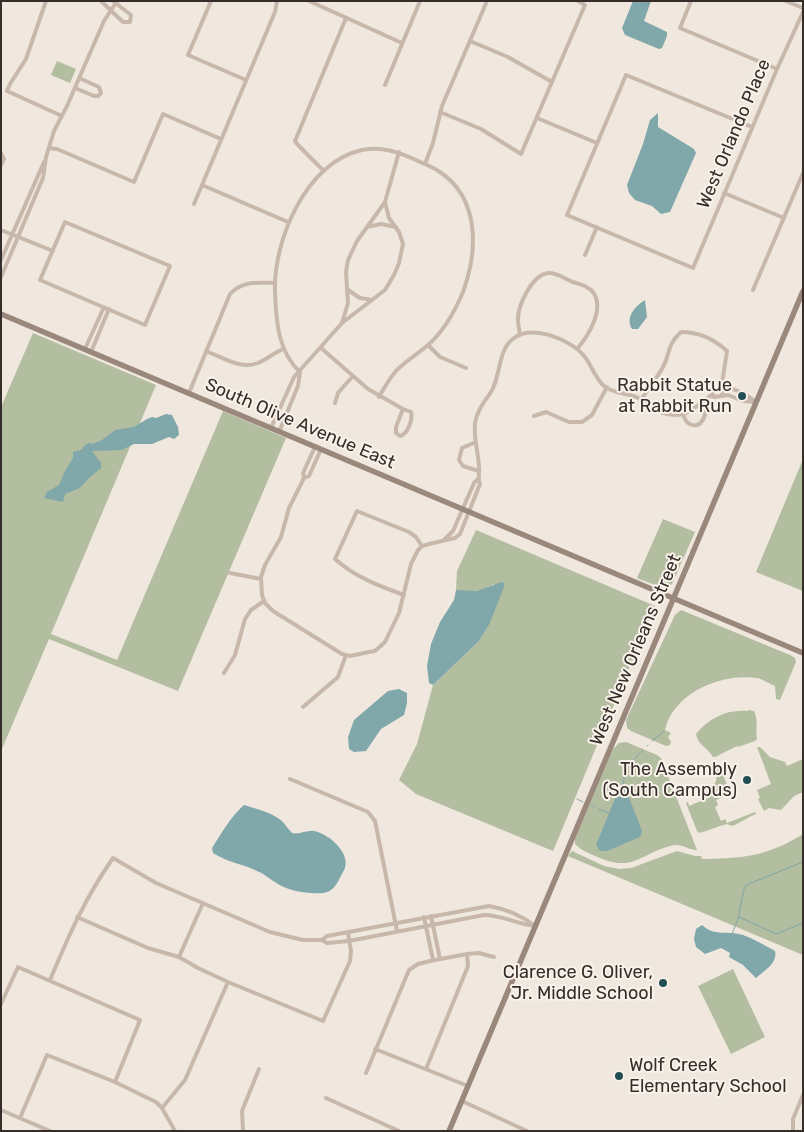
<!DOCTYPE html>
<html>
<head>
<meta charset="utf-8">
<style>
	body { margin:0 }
	#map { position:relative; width:804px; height:1132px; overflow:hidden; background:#f0e8de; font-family:Rubik,sans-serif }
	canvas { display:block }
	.frame { position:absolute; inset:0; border:2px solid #352d29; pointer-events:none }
</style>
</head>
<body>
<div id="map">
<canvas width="804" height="1132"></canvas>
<div class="frame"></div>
</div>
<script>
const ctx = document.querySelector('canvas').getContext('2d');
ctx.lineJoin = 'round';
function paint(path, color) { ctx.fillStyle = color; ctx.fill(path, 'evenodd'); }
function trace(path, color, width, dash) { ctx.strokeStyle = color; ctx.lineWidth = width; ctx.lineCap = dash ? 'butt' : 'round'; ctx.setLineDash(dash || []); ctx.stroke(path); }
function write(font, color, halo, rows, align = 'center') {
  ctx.font = font + ' Rubik,sans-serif'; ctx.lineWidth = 4; ctx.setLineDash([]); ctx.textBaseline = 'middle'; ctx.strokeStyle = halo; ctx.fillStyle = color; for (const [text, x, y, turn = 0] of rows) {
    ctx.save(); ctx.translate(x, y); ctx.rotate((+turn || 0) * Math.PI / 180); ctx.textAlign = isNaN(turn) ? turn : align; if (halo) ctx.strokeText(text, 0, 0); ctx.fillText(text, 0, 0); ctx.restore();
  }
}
paint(new Path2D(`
	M57 61 76 69 70 83 51 75Z
	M33 333 156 385 51 634 117 660 223 411 286 438 178 691 49 639 1 751V407Z
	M803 459V591L756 572Z
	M663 519 695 532 672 584 665 589 637 578Z
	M476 530 655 606 553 851 416 794 399 780 417 744 433 685 479 641 489 625 494 584C481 591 470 593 456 590L457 571Z
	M681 610 790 655 795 658 796 662 780 700 776 699 775 686C769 684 763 679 757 678 721 673 674 692 665 730L671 733 668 737 671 742 670 745 666 746 631 731 627 728 626 720 675 615Z
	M749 710 754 711C759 721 755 729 757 739L755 741 738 747 737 746 715 757H713C707 747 698 745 696 734 709 718 727 709 748 711Z
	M626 742 657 755 661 758 697 850C689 850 682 844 674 845 639 853 635 874 595 856 588 853 581 850 575 844V839L613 749 619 743Z
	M757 747H760L770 757 785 762 787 766 803 759V792L794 796 781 810 769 808 764 811 758 799 760 798 757 790 771 784Z
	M718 763 730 792 725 794 726 796 716 800 718 805 715 807 721 821 725 819 727 823 755 812 756 814C748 817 742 822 732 826L727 824 723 825 700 833 697 831 686 803 688 802 689 806 710 797 709 794 716 781Z
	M803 834V955L568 856 572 851 604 866 619 869 631 868 677 851 695 856H701L702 859H705C745 858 768 856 803 834Z
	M733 969 765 1037 731 1054 698 986Z`), '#b3bd9f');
paint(new Path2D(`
	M633 1H651L644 21 667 32V36L662 48 659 49 625 35 622 28Z
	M658 113V127L694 149 696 153 670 212 661 214 652 206 635 200 629 193 627 185 643 144 650 120Z
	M645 300 647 317 638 329H632C625 317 635 306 645 300Z
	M166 414 172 415 178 427 179 435 174 439 169 437 152 444H134L122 450 92 451 101 463V468L89 478 80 488 65 494 63 502 44 498 47 492 59 485 66 469 73 458V452L81 450 85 445 90 443 92 444 102 440 115 430 134 427 147 419 152 417 156 418Z
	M502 582 504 583V587L489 625 479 641 433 685 429 683 427 666 431 644 440 622 454 600 456 590 476 591Z
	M399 689 407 693V703L404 715 381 729 366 751 354 752 349 749 348 737 354 720 388 691Z
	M626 790 642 831 640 837 607 851H600L596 845 617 794 620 791Z
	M244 805C257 809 271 812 282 821 285 824 288 829 292 833 300 835 306 830 314 831 330 834 354 856 343 872 339 879 335 890 327 892 323 894 316 893 311 893 295 892 282 888 269 878 265 876 263 873 259 872 244 864 228 863 213 853L212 848C221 834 231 816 244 805Z
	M702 925C715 937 727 930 743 935 754 939 764 945 775 951 778 963 764 971 756 978L743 965 729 957 730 953 721 948 705 954 696 947 694 939 696 929Z`), '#80a7aa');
trace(new Path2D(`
	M652 741 664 731
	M647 746 648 745
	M623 791C623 770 629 764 643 750
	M577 799 583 802
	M591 805 595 807
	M599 809 609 813
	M739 917 776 934 803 923
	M732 934 738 919 744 889 746 885 803 862`), '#80a7aa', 1);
trace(new Path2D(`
	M46 1 26 59 10 84 7 91 62 116
	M101 1 123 22H130L131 15 113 1
	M211 1 188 55 246 80
	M309 1 402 43
	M691 1 680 28 777 69
	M786 1 803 8
	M470 41 508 57 552 82
	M385 85 420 1
	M75 88 94 96H98L101 93 99 87 79 78
	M440 112 481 129 521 154 585 5 578 1
	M537 118 597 143
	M752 127 626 75 567 215 693 268 777 69 803 12
	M49 148 57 149 134 182 163 114 221 139
	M1 153 4 159 1 165
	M425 164 433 143 442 106 487 1
	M324 171C319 166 297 145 295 141L346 18
	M202 185 288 222
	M724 193 784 218
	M194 204 275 12 277 1
	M65 222 170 266 145 325 40 280Z
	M367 227 381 224 396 227
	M1 230 53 251
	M585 255 597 227
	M1 260 44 162
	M1 277 43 178 46 157 54 131 67 106 104 21 117 1
	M348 290 360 298 372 300
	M753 290 803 173
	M342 323 348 303 346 272 348 260 357 241 385 202 399 152
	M520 334C519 329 518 324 518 319 518 305 532 275 548 273 557 272 564 279 573 282 579 284 585 285 591 290 607 306 589 335 577 349
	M428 345 440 357 466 368
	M321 348 368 389 403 409 411 412C413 419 408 434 400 436L396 433V427L403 409
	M85 349 104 307
	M206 351C222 357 241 370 258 363 267 359 274 353 283 349
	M91 352 109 309
	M300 372C278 352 276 321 275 292 273 241 306 162 362 150 382 146 398 152 416 160 424 164 433 167 440 172 480 199 478 251 463 292 455 311 444 331 428 345 418 354 405 361 396 371 389 379 384 388 379 397
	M189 393 230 294C243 280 258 283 275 283
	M712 395 714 397 728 395 743 401 756 402
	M641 401C647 388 657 379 663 367 671 352 666 346 681 332 699 332 714 339 727 351L722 383V395
	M335 403 338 393 352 377
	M683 414C687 428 700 430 705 415L700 404
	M534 416 546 412 569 422H582L592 415 607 387
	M271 428 294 377 342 323 385 290 394 275 399 263 403 244 399 232 389 218 385 202
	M279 432 298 386 300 372
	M476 442 462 448 459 460 463 466 479 471
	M315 447 303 473 304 478 289 508 281 537 265 565 261 577 262 595 265 603 273 611 342 654 350 656 369 652 375 651 385 642 399 613 411 564 418 550 422 546 433 543 455 538 460 534 480 484C477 478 480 473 479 466 476 434 467 423 489 395 502 378 496 351 514 338 533 324 572 340 585 357 591 365 596 379 604 386 612 393 625 393 636 397 641 399 637 397 642 401 653 410 669 418 683 414 694 411 702 401 712 395L713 392C728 383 743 392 756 402
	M304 478 309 476 321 449
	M444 540 453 531 474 483 478 479
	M230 573 261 579
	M404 595C379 586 355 577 335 559L357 511 409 532 416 537 422 546
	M224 673 235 655 245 619 251 610 264 601
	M303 707 338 677 346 655
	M290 779 368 812 375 821 397 931
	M431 916 440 959
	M77 917 148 948 179 957 198 968 228 982 323 1021 350 961 351 951 348 933
	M424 917 433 960
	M322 940 327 936 489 906C506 909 521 915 535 926
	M179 957 203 903
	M50 980C69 935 85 898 113 858L156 883 270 932 303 940H322L327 943 349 941 484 915C502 915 517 924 535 926
	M1 1004 18 967 140 1020 115 1082
	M375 1049 468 1086
	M426 1069 468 966 467 954
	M366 1073 409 970 418 964 430 961 467 954 479 953 494 957
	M326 1098 399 1131
	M462 1101 527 1131
	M162 1108 185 1080 228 982
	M1 1110 50 1131
	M20 1118 47 1055 115 1082 156 1102 162 1108 175 1131
	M243 1131 242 1111 259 1069
	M793 1131V1119L803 1095`), '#c7b8ab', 4);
trace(new Path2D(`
	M1 314 803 653
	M449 1131 803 291`), '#9a887d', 5.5);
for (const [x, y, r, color] of [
	[742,396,5,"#234f52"],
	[747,780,5,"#234f52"],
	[663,983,5,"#234f52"],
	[619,1076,5,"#234f52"]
]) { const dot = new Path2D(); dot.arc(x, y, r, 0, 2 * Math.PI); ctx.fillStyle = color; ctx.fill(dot); trace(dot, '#f8f2ea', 2); }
write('18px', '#352d29', '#f8f2ea', [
	["West Orlando Place",734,134,-67],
	["South Olive Avenue East",300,424,23],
	["West New Orleans Street",636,650,-67]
]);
write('18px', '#352d29', '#f8f2ea', [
	["Rabbit Statue",732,386],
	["at Rabbit Run",732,407],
	["The Assembly",737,770],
	["(South Campus)",737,791],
	["Clarence G. Oliver,",653,973],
	["Jr. Middle School",653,994],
	["Wolf Creek",629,1066,"left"],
	["Elementary School",629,1087,"left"]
], 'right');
</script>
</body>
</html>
